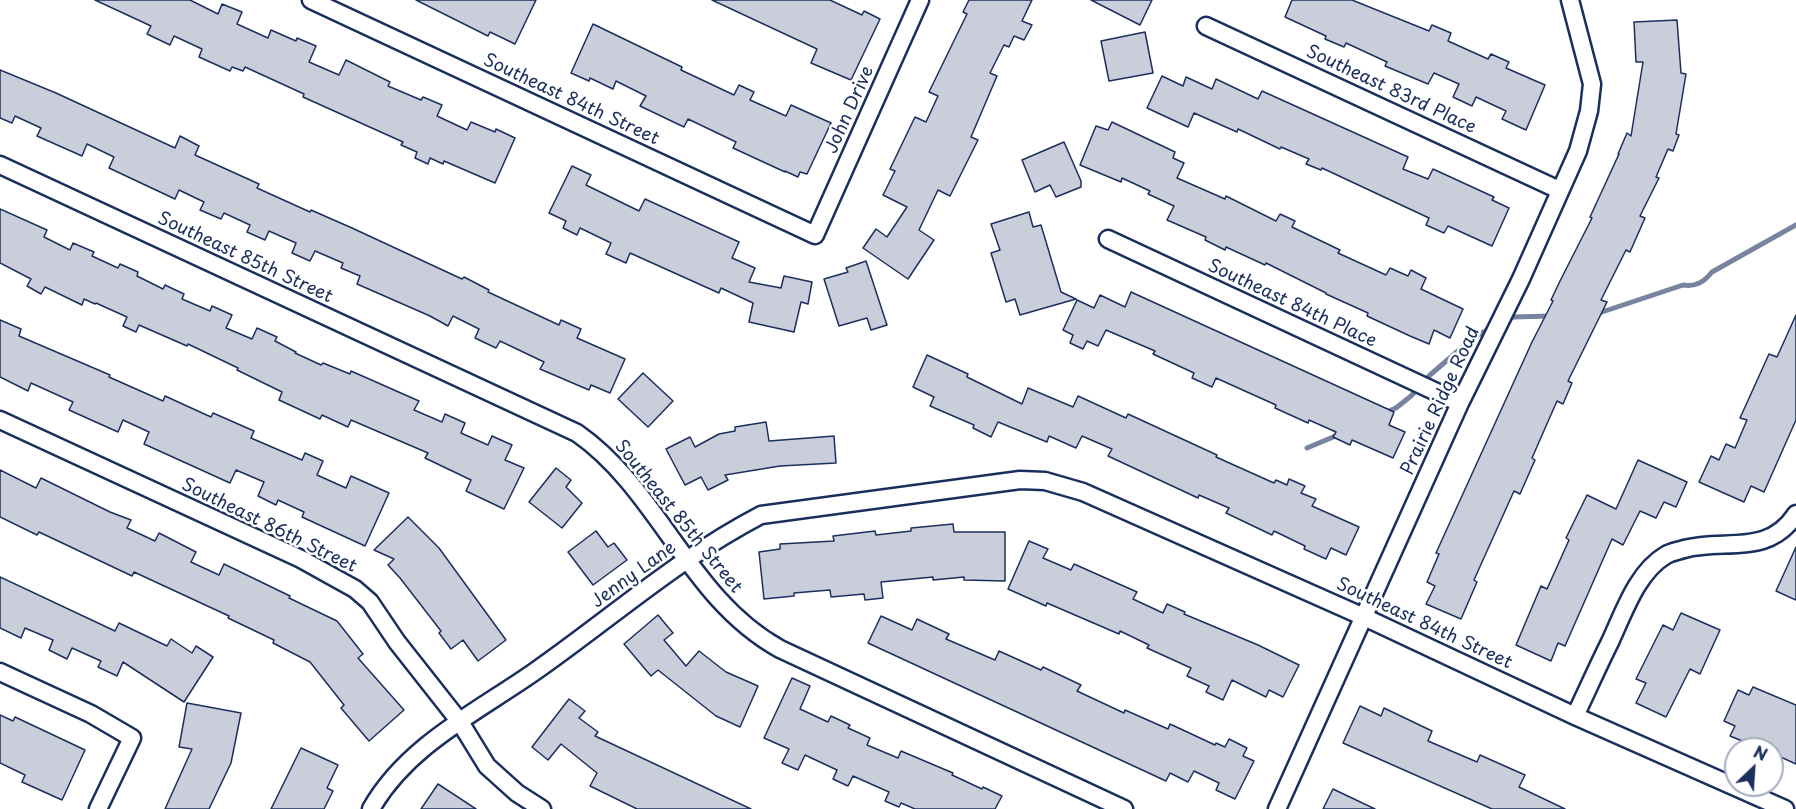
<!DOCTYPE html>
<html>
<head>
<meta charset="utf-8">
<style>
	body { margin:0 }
	#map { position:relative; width:1796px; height:809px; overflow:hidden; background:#fff; font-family:"Playpen Sans",sans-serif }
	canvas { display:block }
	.north { position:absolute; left:1724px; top:737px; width:60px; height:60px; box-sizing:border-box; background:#fff; border:2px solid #a4acbf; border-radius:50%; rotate:25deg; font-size:16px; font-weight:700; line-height:24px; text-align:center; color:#1b2f5e }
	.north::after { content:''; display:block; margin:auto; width:21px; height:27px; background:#1b2f5e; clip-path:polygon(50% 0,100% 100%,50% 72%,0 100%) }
</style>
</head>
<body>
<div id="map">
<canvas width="1796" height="809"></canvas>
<div class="north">N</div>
</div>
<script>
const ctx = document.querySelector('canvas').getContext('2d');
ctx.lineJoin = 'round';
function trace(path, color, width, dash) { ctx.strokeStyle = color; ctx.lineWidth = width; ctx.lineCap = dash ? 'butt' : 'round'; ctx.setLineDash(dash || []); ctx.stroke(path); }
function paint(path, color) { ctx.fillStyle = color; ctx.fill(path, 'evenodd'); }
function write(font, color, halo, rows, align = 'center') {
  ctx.font = font + ' "Playpen Sans",sans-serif'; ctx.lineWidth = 5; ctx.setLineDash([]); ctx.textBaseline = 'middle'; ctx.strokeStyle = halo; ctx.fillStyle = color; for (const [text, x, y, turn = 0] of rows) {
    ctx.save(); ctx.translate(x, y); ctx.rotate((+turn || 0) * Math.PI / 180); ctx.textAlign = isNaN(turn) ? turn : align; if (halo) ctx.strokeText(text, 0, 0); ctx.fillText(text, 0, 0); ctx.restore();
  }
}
trace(new Path2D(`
	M1596 314 1683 285C1696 287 1704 282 1712 272L1796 225
	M1505 321 1513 317 1551 316
	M1384 413 1396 408 1411 396 1430 375 1473 338 1491 328
	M1307 448 1338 435`), '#77839f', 5);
const building = new Path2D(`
	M95 0H190L218 14 222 4 242 12 237 24 268 38 271 30 296 41 297 38 316 46 309 62 339 75 346 60 390 82 388 86 421 100 423 97 442 105 437 116 467 130 471 122 495 132 496 129 515 138 495 183 444 161 443 164 430 158 428 164 415 158 417 152 401 145 403 142 303 97 304 94 245 67 243 71 232 67 230 71 199 57 202 49 174 36 170 45 147 34 151 26Z
	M416 0H536L515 44 490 32 488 36Z
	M712 0H830L862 15 864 11 880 19 851 80 811 63 817 49Z
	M969 0H1032L1022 21 1032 25 1024 40 1014 36 1009 47 1004 45 990 73 997 76 971 137 978 140 950 196 938 190 919 230 934 240 908 279 863 248 876 229 887 237 907 207 883 195 895 171 890 169 915 117 926 122 938 96 929 92 967 14 963 12Z
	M1091 0H1152L1140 25Z
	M1292 0H1352L1429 31 1432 25 1451 33 1448 41 1488 59 1491 54 1509 62 1506 68 1545 85 1526 130 1502 119 1506 111 1476 97 1472 106 1453 97 1459 84 1434 73 1428 84 1385 66 1387 62 1346 43 1344 47 1325 39 1326 36 1285 17Z
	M1677 20 1681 73 1686 74 1676 134 1679 135 1673 151 1668 149 1656 177 1659 178 1640 216 1645 218 1630 252 1626 250 1601 300 1607 302 1568 381 1572 383 1563 404 1557 401 1532 458 1535 460 1520 494 1514 491 1474 580 1477 582 1461 619 1426 604 1435 586 1427 582 1439 554 1436 553 1532 342 1553 301 1551 300 1560 281 1592 218 1590 217 1619 154H1618L1627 133 1631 136 1643 62H1636L1634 22Z
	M593 24 682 67 681 70 734 95 739 85 754 92 750 100 786 116 791 105 831 123 807 174 800 172 798 177 785 171V172L733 148 736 142 688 119 684 127 640 106 646 96 616 81 613 89 590 78 589 81 571 73Z
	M1145 32 1153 73 1109 81 1101 41Z
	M0 70 56 93 175 148 180 136 199 146 195 155 259 184 257 188 310 212 311 210 352 228 462 279 464 277 489 290 488 292 559 325 561 320 581 329 577 338 625 359 610 393 591 385 589 390 540 369 544 362 500 341 496 348 475 338 479 329 453 316 448 326 430 316 357 284 360 276 341 268 343 263 315 251 310 261 292 253 296 243 269 231 265 240 247 232 250 225 224 213 221 219 200 210 204 202 179 190 175 199 109 168 114 157 87 144 82 156 37 136 41 128 15 116 12 123 0 118Z
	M1162 76 1183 86 1186 77 1212 89 1216 79 1258 99 1262 91 1408 157 1403 169 1428 179 1433 169 1494 197 1492 200 1509 208 1492 246 1448 226 1444 233 1426 225 1429 218 1322 168 1321 170 1306 164 1309 159 1281 147 1280 149 1238 129 1237 132 1194 113 1188 127 1147 108Z
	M1112 122 1175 152 1173 158 1184 163 1177 178 1225 199 1226 196 1276 221 1280 214 1295 221 1292 227 1340 250 1338 253 1386 275 1390 268 1408 276 1411 270 1426 278 1421 289 1463 309 1450 338 1434 330 1429 344 1410 336 1367 316 1368 313 1326 294V293L1266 263 1265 265 1226 247 1225 250 1205 240 1206 237 1167 220 1174 206 1148 194 1150 191 1122 178 1121 182 1080 165 1096 126 1108 130Z
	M1064 142 1081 181V187L1056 197 1050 185 1035 192 1022 160Z
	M572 166 591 175 586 185 639 211 645 199 739 242 732 258 755 268 749 282 781 288 784 276 812 282 808 304 801 302 794 332 749 322 753 303 721 288 719 293 630 253 626 263 606 254 611 243 580 228 577 235 563 228 566 221 549 213Z
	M0 209 47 230 44 237 70 250 73 243 94 252 92 256 118 268 120 264 138 272 137 276 163 289 165 285 184 294 182 299 210 311 212 306 232 315 226 328 252 339 257 328 277 337 275 341 296 352 295 353 321 365 323 363 350 374 351 371 419 401 414 410 442 422 445 414 465 423 461 433 488 445 492 436 512 445 505 460 524 468 504 509 466 491 471 480 425 458 428 453 351 420 348 427 322 415 320 419 279 400 282 392 237 370 238 368 188 344 187 346 139 325 136 332 123 326 127 317 96 303 95 304 84 299 82 305 45 287 41 294 27 286 31 279 0 263Z
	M1029 212 1033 227 1041 225 1061 292 1076 299 1020 315 1015 299 1006 302 991 253 1000 250 991 224Z
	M866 261 887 325 871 330 867 318 839 326 824 279 848 272 846 268Z
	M1131 292 1394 412 1389 425 1405 432 1393 458 1352 440 1350 445 1333 437 1336 432 1309 420 1308 423 1275 408 1276 405 1216 378 1212 387 1192 378 1194 373 1153 354 1155 351 1106 330 1098 346 1087 341 1083 349 1070 343 1073 335 1063 330 1077 300 1094 308 1100 295 1125 307Z
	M1796 315V420L1764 492 1751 486 1744 502 1699 482 1711 456 1719 460 1726 444 1735 448 1747 420 1740 418 1769 354 1777 357Z
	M0 320 21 329 19 336 110 375 109 377 163 401 165 396 211 417 213 413 254 431 251 438 302 460 305 453 323 461 317 475 346 488 351 476 389 493 365 546 302 517 304 512 278 500 276 505 258 496 264 482 236 470 230 483 144 444 149 432 123 420 118 432 69 410 73 402 31 383 28 391 0 377Z
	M927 355 968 374 967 377 1022 404 1028 388 1073 407 1078 396 1126 418 1128 414 1217 455 1216 457 1274 483 1276 480 1287 485 1289 479 1305 486 1301 493 1316 499 1312 506 1359 527 1346 555 1331 548 1326 559 1304 549 1305 546 1274 531 1272 535 1226 513 1229 508 1199 495 1198 498 1108 456 1112 449 1082 436 1076 448 1049 436 1047 442 998 422 991 437 973 428 974 425 930 406 934 397 913 387Z
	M643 373 673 401 648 427 618 399Z
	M766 422 769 441 834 436 836 463 780 466 725 475 728 480 708 490 701 477 685 485 666 449 690 437 695 447 719 434 735 431V427Z
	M1638 460 1687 482 1676 507 1664 502 1656 518 1640 511 1623 545 1612 539 1565 646 1558 643 1551 661 1516 645 1541 586 1547 589 1569 540 1566 538 1587 495 1616 509Z
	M556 468 571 480 566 487 582 503 562 528 529 502Z
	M0 470 36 488 41 478 110 512 131 520 127 528 155 541 159 533 196 552 191 562 219 575 224 564 290 596 289 598 337 621 363 654 358 658 404 710 369 741 341 708 344 705 310 662 273 643 274 640 228 618 229 616 134 572 132 576 39 532 37 535 0 517Z
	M408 517 439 548 506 640 478 661 463 640 451 649 439 633 441 631 400 578 388 565 394 559 374 550Z
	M953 524 954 532H1005V581L964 580V577L933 580V577L881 582 883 598 865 600 864 594 831 597 830 590 794 593V596L764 599 759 552 780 549V544L834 541 833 536 875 531 876 535 911 531V528Z
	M596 531 608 547 614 543 627 560 593 585 568 552Z
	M1029 541 1048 549 1043 558 1071 570 1074 564 1137 592 1133 599 1163 613 1167 604 1185 612 1184 614 1258 645 1299 665 1283 697 1269 690 1266 697 1232 680 1223 700 1206 692 1209 686 1187 676 1191 668 1147 648 1149 645 1120 631 1119 634 1047 603 1046 606 1008 589Z
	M1796 547V600L1776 591Z
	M0 577 115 631 119 623 167 646 171 639 192 653 196 646 213 657 184 702 123 662 117 676 98 667 101 661 72 648 67 659 49 650 53 640 25 628 21 638 0 628Z
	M1681 613 1720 630 1700 674 1690 669 1666 717 1636 703 1646 683 1636 679 1663 625 1673 630Z
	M658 615 673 633 664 640 686 666 699 651 726 672 758 686 740 727 716 716 658 670 651 676 624 644Z
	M881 616 912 630 917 619 949 634 946 639 995 660 999 651 1041 670 1043 667 1081 685 1077 691 1124 713 1125 710 1168 729 1170 724 1215 745 1216 743 1225 747 1229 739 1247 748 1243 756 1254 761 1235 799 1216 790 1219 783 1194 771 1188 782 1170 773 1166 781 868 643Z
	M792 678 810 686 800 709 828 722 831 716 850 725 848 728 870 738 867 745 898 758 901 751 953 773 952 775 982 789 983 787 1002 796 995 809H915L901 803 899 807 885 801 889 792 853 776 848 786 833 779 837 770 805 755 798 770 782 763 789 749 764 738Z
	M1753 687 1796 705V764L1772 753V749H1762L1730 736 1735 726 1724 721 1738 690 1749 695Z
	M569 699 585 711 579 718 598 732 595 736 751 809H637L590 786 597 773 561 744 548 760 532 747Z
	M187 703 241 713 231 763 209 809H165L192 749 179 747Z
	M1360 706 1381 716 1384 708 1432 731 1428 741 1477 762 1480 755 1525 775 1519 787 1565 809H1492L1343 743Z
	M0 715 13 721 15 717 85 750 62 800 22 782 25 775 0 763Z
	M301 748 338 765 327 788 333 791 324 809H271Z
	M438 784 476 809H421Z
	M1333 789 1375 809H1323Z`);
paint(building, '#caceda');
trace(building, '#1b2f5e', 1.5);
const street = new Path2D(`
	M311 0 815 235 920 0
	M1206 26 1559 190
	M0 165 577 433C660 491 688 598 780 649L1124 809
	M1108 239 1460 403
	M0 420 301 559 355 589 370 602 397 642 460 722 487 766 517 793 542 809
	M0 672 91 714 132 738 98 809
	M1575 716C1587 691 1598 666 1610 642 1624 612 1637 572 1666 555 1671 552 1678 551 1684 549 1725 538 1768 557 1796 514
	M371 809C407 745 479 711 537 670 611 618 680 557 761 515L1020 480 1045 481 1083 492 1364 617 1575 716 1785 809
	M1277 809 1460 403 1521 279 1578 151 1589 111 1592 84 1570 0`);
trace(street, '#1b2f5e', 21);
trace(street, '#fff', 16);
write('18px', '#1b2f5e', '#fff', [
	["Southeast 83rd Place",1391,90,25],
	["Southeast 84th Street",571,100,25],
	["John Drive",850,110,-66],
	["Southeast 85th Street",245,258,25],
	["Southeast 84th Place",1292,304,25],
	["Prairie Ridge Road",1441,401,-65],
	["Southeast 85th Street",678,517,51],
	["Southeast 86th Street",269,526,26],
	["Jenny Lane",634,575,-36],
	["Southeast 84th Street",1424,624,25]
]);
</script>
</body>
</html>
